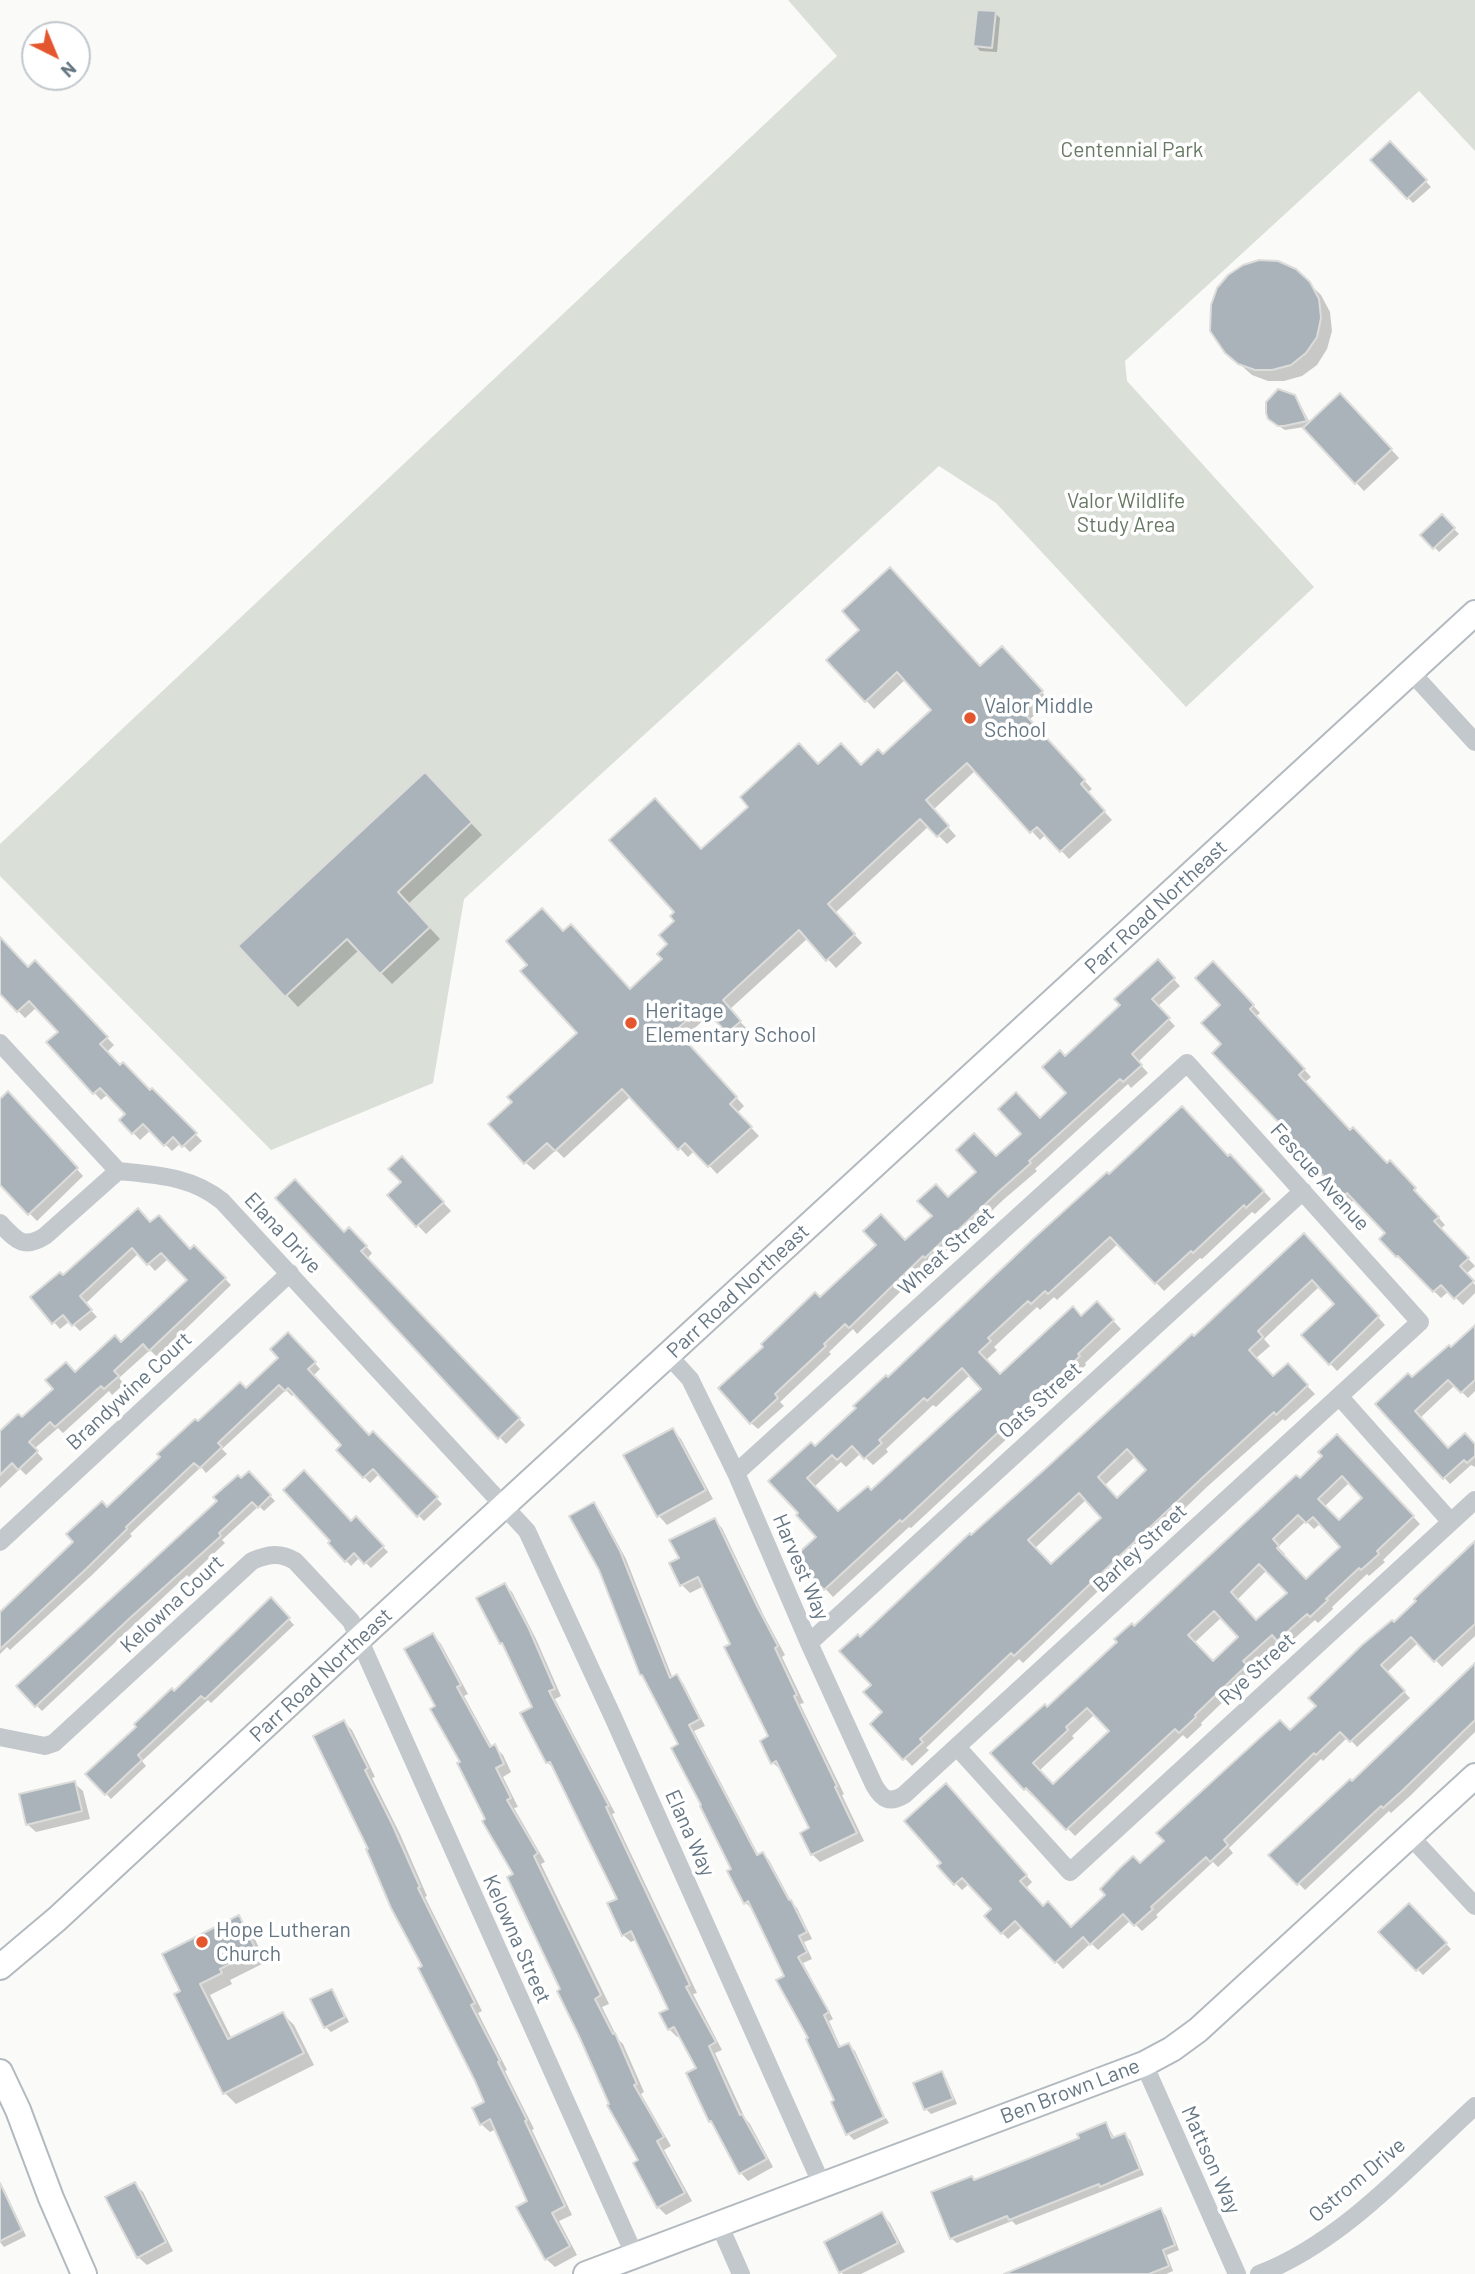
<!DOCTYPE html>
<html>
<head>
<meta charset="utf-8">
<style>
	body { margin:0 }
	#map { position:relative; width:1475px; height:2274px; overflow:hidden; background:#fafaf8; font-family:Barlow,sans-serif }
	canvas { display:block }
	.north { position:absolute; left:21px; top:21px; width:70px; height:70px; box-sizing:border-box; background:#fff; border:2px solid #c1c8cd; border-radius:50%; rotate:137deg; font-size:19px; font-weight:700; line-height:28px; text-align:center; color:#657683 }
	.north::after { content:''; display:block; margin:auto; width:24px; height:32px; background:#e4572e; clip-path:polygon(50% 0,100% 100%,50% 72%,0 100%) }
</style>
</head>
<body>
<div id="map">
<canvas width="1475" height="2274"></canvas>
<div class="north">N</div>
</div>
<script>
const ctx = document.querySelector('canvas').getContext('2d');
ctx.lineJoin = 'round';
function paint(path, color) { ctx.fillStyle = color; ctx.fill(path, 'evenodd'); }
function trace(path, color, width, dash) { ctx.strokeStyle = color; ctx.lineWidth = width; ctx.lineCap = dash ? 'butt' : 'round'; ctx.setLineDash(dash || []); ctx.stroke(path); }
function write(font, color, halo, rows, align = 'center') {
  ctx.font = font + ' Barlow,sans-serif'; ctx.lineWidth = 7; ctx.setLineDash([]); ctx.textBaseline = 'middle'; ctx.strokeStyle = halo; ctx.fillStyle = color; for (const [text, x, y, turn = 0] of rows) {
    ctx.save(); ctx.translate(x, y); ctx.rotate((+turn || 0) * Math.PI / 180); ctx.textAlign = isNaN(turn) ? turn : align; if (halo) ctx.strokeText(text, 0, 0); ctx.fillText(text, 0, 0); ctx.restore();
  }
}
paint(new Path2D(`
	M788 0H1475V151L1419 91 1125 361 1127 381 1314 587 1186 707 996 503 939 466 464 899 433 1083 271 1150 0 876V844L837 56Z`), '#dadfd7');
paint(new Path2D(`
	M995 13 1000 18 997 52 980 51 975 45Z
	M1390 144 1431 187 1413 203 1373 160Z
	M1295 270 1321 295 1330 312 1332 331 1327 349 1317 365 1302 376 1284 381H1268L1252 375 1226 352Z
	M1340 395 1399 458 1364 491 1304 427 1285 430 1276 424 1294 396 1299 402 1310 423Z
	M1442 517 1459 534 1439 552 1423 535Z
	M1010 657 1050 701 1029 720 1092 789 1087 793 1112 820 1069 859 1046 834 1040 840 976 770 933 810 956 836 947 844 929 826 835 913 862 943 836 968 808 938 729 1010 748 1030 737 1040 711 1013 683 1039 744 1106 737 1113 759 1136 717 1174 695 1150 688 1157 631 1096 564 1158 556 1150 534 1170 525 1162 579 1033 530 965 563 933 630 991 665 960 702 851 819 766 861 767 883 756 934 710 906 679 874 709 829 660 980 668Z
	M436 785 482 835 408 904 440 939 392 984 359 950 298 1007 241 946Z
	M0 939 28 969 35 963 114 1045 106 1053 150 1092 152 1090 202 1141 190 1152 181 1143 172 1151 151 1130 140 1140 121 1120 128 1114 108 1094 101 1100 49 1043 60 1032 37 1007 25 1018 2 994Z
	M1157 961 1180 986 1157 1007 1175 1026 1138 1062 1148 1073 1131 1088 1128 1084 1035 1169 1037 1171 1003 1200 959 1243 957 1241 933 1263 931 1262 857 1334 853 1329 829 1352 831 1354 780 1402 784 1406 758 1429 751 1423 820 1300 906 1243 949 1200 1069 1093 1066 1058 1122 1005Z
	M1213 963 1260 1013 1255 1017 1311 1077 1304 1083 1350 1132 1387 1165 1397 1170 1445 1225 1440 1229 1475 1266 1466 1274 1475 1285V1293L1463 1305 1449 1291 1441 1298 1381 1239 1387 1233 1355 1199 1351 1203 1281 1126 1283 1125 1223 1044V1005Z
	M15 1100 83 1176 37 1221 0 1183V1101Z
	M1230 1156 1271 1199 1255 1214 1252 1212 1202 1259 1200 1258 1164 1291 1119 1243 1057 1300 1054 1297 1040 1310 1037 1307 994 1347 997 1350 986 1360 1000 1376 1082 1318 1097 1304 1121 1329 1085 1363 1086 1365 911 1528 909 1527 833 1597 796 1557 818 1537 800 1513 771 1481 816 1448 888 1379ZM970 1375 984 1389 871 1492 839 1513 814 1487 841 1462 846 1467 861 1453 873 1465 888 1452 886 1449 933 1405 936 1407Z
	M410 1166 451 1211 426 1234 389 1195 403 1182Z
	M277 1198 344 1234 356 1235 372 1253 367 1259 525 1425 506 1444Z
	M151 1224 190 1251 194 1247 231 1285 157 1357 150 1350 119 1378 124 1384 112 1395 109 1391 63 1433 58 1428 34 1449 43 1459 26 1475 20 1469 0 1488V1433L22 1420 76 1374 121 1344 189 1280 168 1259 155 1271 139 1253 85 1304 97 1317 80 1331 70 1321 60 1329 32 1297Z
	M1312 1243 1385 1325 1337 1371 1303 1335 1336 1304 1320 1286 1264 1339 1270 1346 1255 1359 1273 1378 1287 1365 1315 1394 1285 1421 1283 1419 1208 1486 1023 1663 1019 1659 926 1748 929 1750 912 1766 872 1724 885 1712 873 1685 861 1639 1194 1338ZM1136 1456 1149 1470 1117 1500 1104 1486ZM1087 1499 1104 1518 1051 1566 1034 1549Z
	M1475 1328V1391L1468 1398 1455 1385 1420 1418 1448 1450 1475 1446V1467L1471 1465 1450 1484 1377 1404 1451 1350Z
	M288 1334 320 1369 313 1376 369 1437 373 1434 442 1504 424 1521 379 1474 370 1483 339 1450 344 1445 295 1393 292 1396 286 1390 222 1449 227 1454 206 1473 201 1467 130 1534 132 1536 92 1575 10 1650 7 1647 0 1654V1614L198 1424 246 1390 281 1358Z
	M673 1430 681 1439 713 1499 667 1525 659 1516 626 1456Z
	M1337 1436 1420 1524 1383 1560 1385 1562 1369 1576 1367 1574 1332 1607 1333 1609 1318 1623 1315 1620 1286 1646 1280 1641 1249 1670 1253 1673 1201 1723 1202 1725 1187 1739 1183 1735 1075 1836 1034 1794 1032 1796 992 1754 1047 1709 1300 1481 1325 1456ZM1350 1482 1365 1498 1339 1523 1324 1507ZM1306 1521 1314 1529 1321 1523 1343 1547 1306 1581 1282 1556 1285 1554 1278 1547ZM1267 1570 1289 1593 1257 1622 1237 1600ZM1222 1617 1241 1637 1213 1663 1194 1643ZM1095 1714 1111 1731 1054 1787 1039 1771 1074 1738 1072 1736Z
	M249 1473 275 1501 264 1511 259 1506 222 1540 225 1543 189 1577 187 1575 42 1711 18 1686Z
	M594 1504 600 1511 626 1559 673 1679 677 1677 683 1683 705 1726 694 1731 759 1856 763 1854 769 1860 792 1903 797 1908 812 1939 804 1942 812 1959 803 1963 833 2019 829 2021 841 2048 849 2045 855 2051 884 2115 848 2132 786 1976 752 1909 746 1903 680 1745Z
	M356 1519 388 1552 371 1568 360 1557 351 1566 330 1543Z
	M714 1520 722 1528 764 1616 785 1655 782 1657 804 1703 800 1704 844 1794 842 1795 864 1841 820 1862 812 1854 811 1829 781 1770 773 1763 770 1737 732 1645 704 1586 690 1593 682 1585V1559Z
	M1475 1540V1636L1442 1667 1419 1642 1386 1673 1410 1698 1357 1747 1348 1737 1323 1761 1321 1759 1229 1848 1233 1853 1218 1867 1213 1862 1156 1915 1158 1917 1142 1931 1131 1920 1098 1950 1091 1943 1063 1969 1023 1926 1008 1939 986 1916 994 1909 970 1883 962 1890 940 1867 944 1863 953 1791 1032 1882 1025 1889 1043 1908 1071 1929 1318 1706 1394 1624 1468 1550 1466 1548Z
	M504 1585 512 1592 536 1639 561 1696 555 1699 615 1813 612 1814 697 1993 693 1994 722 2050 715 2053 745 2118 750 2124 773 2167 748 2181 741 2173 717 2128 710 2121 689 2074 698 2069 680 2035 677 2037 669 2029 670 2010 637 1939 631 1942 623 1935 619 1900 555 1770 547 1762 534 1708 507 1648 501 1643Z
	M271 1600 294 1625 211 1703 208 1700 142 1761 146 1766 111 1799 88 1774Z
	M433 1635 441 1644 468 1694 464 1696 492 1747 494 1746 503 1755 511 1772 503 1777 518 1807 514 1808 545 1862 541 1864 609 2004 602 2007 618 2039 623 2044 644 2092 641 2094 671 2146 664 2150 692 2201 666 2215 658 2207 641 2161 611 2105 515 1875 487 1820 437 1707Z
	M1475 1666V1732L1410 1796 1391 1813 1389 1811 1305 1890 1271 1855 1352 1784Z
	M344 1722 352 1730 375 1777 372 1778 400 1834 427 1896 425 1897 482 2011 478 2013 507 2070 505 2071 534 2129 532 2130 572 2215 559 2221 577 2255 555 2267 546 2259 529 2202 496 2129 490 2132 481 2124 487 2102 424 1966Z
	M74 1783 83 1791 90 1819 36 1832 27 1824Z
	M1409 1906 1451 1949 1423 1975 1381 1932Z
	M238 1918 250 1929 266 1962 230 1980 232 1984 210 1995 232 2039 283 2014 294 2025 314 2065 236 2104 225 2093 182 1992Z
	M331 1991 336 1996 349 2022 331 2032 325 2026Z
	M941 2073 946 2078 957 2104 931 2114 926 2109Z
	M886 2118 889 2123 854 2140 849 2135Z
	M1105 2124 1110 2130 1115 2139 1124 2135 1130 2140 1144 2175 1016 2225 1012 2221 957 2243 951 2238 972 2178 975 2181 1081 2139Z
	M134 2184 143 2192 173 2251 147 2265 138 2257Z
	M0 2185 4 2189 26 2236 4 2247 0 2242Z
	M1161 2210 1166 2216 1179 2250 1167 2255 1173 2271 1166 2274H1007Z
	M882 2215 890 2223 905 2252 861 2274H843L841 2272Z`), '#0003');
const building = new Path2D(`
	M977 10 996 11 992 48 973 46Z
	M1390 141 1427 180 1407 199 1370 160Z
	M1259 260 1278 261 1296 269 1310 282 1319 299 1321 318 1317 337 1306 353 1291 365 1272 370H1255L1238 364 1225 353 1210 331 1211 305 1217 288 1228 275 1243 265Z
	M1278 389 1295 395 1307 421 1284 426H1278L1268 419 1266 413V402Z
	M1340 393 1392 449 1355 484 1303 428Z
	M1442 514 1455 528 1433 549 1420 535Z
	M890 567 980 666 1002 646 1043 691 1022 711 1085 780 1081 784 1105 811 1060 852 1037 827 1030 833 967 763 926 800 949 826 937 837 920 819 828 904 855 934 826 961 799 930 723 1000 741 1021 727 1033 702 1006 676 1030 737 1097 730 1104 752 1127 708 1167 685 1143 678 1150 622 1089 555 1151 547 1143 524 1164 488 1124 512 1102 507 1097 577 1033 520 971 527 965 506 941 542 908 563 931 571 924 630 989 662 959 657 954 667 944 659 935 674 921 670 916 674 912 609 840 655 798 701 849 748 807 740 797 799 743 818 764 841 743 861 765 878 749 883 754 931 710 897 672 865 702 826 660 859 630 842 611Z
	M425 772 472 822 398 892 430 927 380 974 347 939 285 997 238 946Z
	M0 937 28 967 35 960 108 1037 100 1044 120 1065 123 1062 150 1090 152 1088 197 1133 182 1147 173 1137 164 1146 143 1124 132 1134 119 1120 125 1114 100 1088 93 1094 46 1042 58 1032 29 1001 17 1012 0 994Z
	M1158 959 1175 978 1152 999 1170 1018 1132 1054 1142 1065 1123 1082 1120 1079 1029 1161 1031 1163 996 1194 951 1237 949 1235 925 1258 923 1256 849 1328 845 1324 824 1344 826 1346 775 1394 778 1398 750 1424 718 1388 763 1347 761 1344 815 1292 820 1297 876 1245 863 1231 881 1214 905 1240 932 1216 917 1201 936 1184 948 1197 976 1172 956 1150 974 1133 996 1156 1021 1134 998 1109 1016 1092 1040 1118 1066 1093 1042 1067 1060 1050 1065 1056 1120 1005 1114 999Z
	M1213 961 1254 1005 1250 1009 1305 1069 1299 1075 1350 1130 1353 1127 1387 1163 1390 1160 1416 1188 1414 1190 1439 1217 1434 1221 1469 1258 1460 1266 1474 1281 1454 1299 1441 1285 1433 1292 1398 1256 1396 1257 1379 1239 1385 1233 1347 1193 1342 1197 1279 1126 1281 1125 1212 1053 1221 1044 1201 1023 1220 1005 1195 978Z
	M8 1091 78 1168 28 1215 0 1185V1099Z
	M1182 1106 1228 1156 1230 1154 1264 1191 1246 1208 1244 1205 1193 1253 1191 1251 1155 1284 1110 1237 1048 1294 1045 1291 1031 1304 1028 1301 988 1338 991 1341 979 1352 1000 1374 1073 1306 1081 1316 1097 1301 1114 1320 1078 1354 1080 1356 902 1522 900 1520 824 1590 794 1557 816 1537 796 1515 798 1513 768 1481 811 1442 815 1446 856 1408 853 1406 886 1375 888 1377 1033 1239 1107 1172 1109 1174ZM962 1368 981 1389 871 1490 868 1486 838 1511 807 1478 832 1455 837 1460 852 1446 864 1459 882 1443 879 1440 924 1398 927 1401Z
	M402 1156 444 1202 416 1227 387 1195 401 1182 388 1169Z
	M295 1179 344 1232 349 1227 367 1246 361 1251 520 1418 498 1439 275 1198Z
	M138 1208 150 1222 159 1215 190 1249 194 1245 226 1278 149 1351 143 1344 114 1371 119 1376 104 1389 101 1386 55 1427 50 1422 29 1442 38 1451 18 1470 12 1463 0 1475V1431L18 1414 22 1417 53 1389 45 1380 66 1362 75 1372 115 1335 121 1342 187 1280 161 1253 147 1265 132 1248 80 1296 92 1310 72 1326 63 1315 52 1324 30 1297 60 1272 63 1275Z
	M1304 1233 1379 1316 1329 1365 1301 1335 1334 1304 1312 1280 1258 1331 1263 1337 1249 1350 1273 1376 1288 1363 1308 1385 1276 1415 1274 1412 1201 1479 1014 1656 1011 1653 920 1739 923 1742 903 1760 870 1724 882 1712 863 1692 871 1685 839 1651 858 1634 860 1637 970 1533 971 1535 1044 1470 1192 1334 1194 1336ZM1127 1449 1146 1470 1117 1498 1098 1477ZM1079 1493 1101 1518 1051 1564 1028 1540Z
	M1475 1325V1380L1461 1393 1448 1380 1415 1411 1448 1448 1465 1433 1475 1444V1456L1467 1463 1464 1460 1443 1479 1375 1404 1408 1373 1412 1377 1449 1345 1451 1347Z
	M288 1332 316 1362 308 1369 369 1435 373 1431 438 1497 417 1517 373 1469 363 1478 336 1450 341 1445 288 1388 285 1391 279 1385 218 1443 222 1447 200 1468 194 1463 126 1527 127 1529 86 1569 0 1649V1612L73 1542 66 1534 102 1501 107 1507 160 1457 157 1454 195 1419 198 1421 240 1382 246 1388 278 1358 270 1349Z
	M673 1428 706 1490 657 1517 623 1455Z
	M1337 1434 1414 1516 1377 1551 1379 1554 1361 1570 1359 1568 1326 1599 1328 1600 1310 1617 1307 1614 1277 1641 1272 1635 1243 1661 1247 1665 1195 1715 1196 1717 1179 1733 1175 1729 1066 1830 1026 1788 1024 1790 990 1753 1045 1704 1047 1707 1117 1642 1114 1639 1132 1623 1134 1626 1296 1475 1300 1478 1322 1456 1318 1452ZM1342 1476 1362 1498 1339 1520 1318 1499ZM1298 1515 1306 1523 1313 1517 1340 1547 1306 1579 1277 1548 1279 1546 1273 1539ZM1259 1564 1287 1593 1256 1620 1231 1592ZM1214 1611 1238 1637 1213 1661 1188 1635ZM1087 1708 1109 1731 1053 1784 1033 1763 1068 1730 1066 1727Z
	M304 1470 351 1521 356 1516 384 1546 364 1564 354 1553 345 1562 328 1543 330 1541 283 1490Z
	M249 1471 271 1495 258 1508 252 1502 219 1533 221 1536 130 1618 35 1707 16 1686 217 1501 213 1497 238 1475 241 1478Z
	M594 1502 620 1551 670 1678 677 1674 700 1719 689 1725 757 1855 763 1852 789 1900H791L807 1932 799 1936 807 1952 798 1957 829 2012 824 2015 839 2047 849 2043 884 2117 846 2135 831 2102 834 2100 806 2039 808 2038 776 1980 784 1976 748 1901 744 1904 727 1871 731 1869 700 1806 701 1805 671 1748 678 1744 642 1675H640L599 1570 569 1516Z
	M715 1518 757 1606 778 1646 775 1648 797 1695 794 1696 837 1786 835 1787 857 1833 811 1855 800 1833 809 1828 776 1761 771 1764 760 1741 768 1736 724 1647 730 1644 698 1577 680 1586 669 1563 679 1558 669 1540Z
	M1475 1541V1624L1434 1662 1411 1637 1381 1665 1405 1691 1350 1742 1340 1732 1316 1755 1314 1753 1224 1840 1228 1845 1210 1862 1206 1857 1151 1907 1153 1909 1134 1926 1123 1914 1090 1945 1083 1937 1055 1963 1015 1921 1001 1934 984 1916 991 1909 962 1878 954 1885 937 1866 941 1863 904 1821 946 1783 1027 1875 1020 1881 1043 1906 1048 1901 1071 1927 1105 1895 1100 1889 1120 1868 1133 1856 1140 1863 1164 1841 1156 1833 1263 1735 1280 1720 1290 1730 1316 1706 1308 1698 1362 1645 1392 1620 1394 1622 1416 1601 1414 1599Z
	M505 1583 529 1629 555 1689 549 1691 609 1806 606 1807 690 1985 686 1987 716 2042 709 2046 740 2115 742 2114 767 2159 739 2174 711 2121 709 2122 686 2073 696 2068 674 2027 668 2030 659 2013 668 2009 631 1931 622 1936 607 1903 617 1899 550 1762 546 1763 520 1713 532 1707 502 1643 500 1644 476 1598Z
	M271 1597 290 1618 205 1699 201 1696 138 1755 142 1760 105 1795 85 1774 136 1727 134 1724 172 1688 174 1691Z
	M433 1633 461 1685 457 1687 490 1747 495 1744 504 1764 496 1768 511 1798 507 1800 538 1853 534 1856 601 1995 595 1999 613 2034 615 2033 637 2084 634 2085 664 2137 657 2141 685 2193 657 2208 633 2163 638 2160 607 2105 609 2104 579 2036 557 1991 560 1989 507 1877 513 1874 482 1821 485 1819 457 1763 460 1762 430 1709 435 1706 404 1649Z
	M1475 1663V1720L1403 1790 1383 1808 1381 1806 1297 1885 1268 1855 1350 1779 1352 1781Z
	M344 1720 368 1768 365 1770 392 1824 420 1887 418 1888 475 2003 471 2005 500 2061 498 2062 527 2120 525 2121 565 2206 552 2213 570 2246 545 2260 516 2207 527 2201 490 2119 480 2125 472 2108 484 2102 475 2081 418 1968 422 1966 391 1908 366 1849H368L313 1736Z
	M75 1781 82 1811 26 1825 19 1794Z
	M1409 1903 1447 1943 1416 1971 1378 1932Z
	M239 1915 256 1950 220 1969 222 1973 200 1984 228 2039 283 2012 304 2053 223 2094 174 1994 180 1991 162 1954Z
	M332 1989 345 2017 324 2028 310 1999Z
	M942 2071 953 2099 924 2110 913 2083Z
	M1106 2122 1112 2138 1125 2133 1140 2169 1100 2187 1099 2184 1009 2220 1007 2216 950 2239 931 2192 972 2176 974 2180 1030 2158 1079 2138 1077 2134Z
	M135 2182 166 2242 137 2258 105 2197Z
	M0 2183 22 2230 0 2241Z
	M1161 2208 1175 2245 1163 2250 1169 2266 1149 2274H1004Z
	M882 2212 898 2243 839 2273 824 2242Z`);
paint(building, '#aab3b9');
trace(building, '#dcdcda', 2);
const secondary = new Path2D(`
	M0 1967 57 1919 374 1625 1475 613
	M0 2072 18 2110 51 2198 84 2274
	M586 2274 1144 2064 1172 2049 1198 2030 1475 1776`);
trace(secondary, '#b3babf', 28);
trace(new Path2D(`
	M1411 672 1475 742
	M0 1043 118 1171C156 1175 191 1176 222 1201L527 1531 613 1717 822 2185
	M0 1223C16 1240 23 1250 45 1236L118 1171
	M668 1355 690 1379 736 1473 809 1643 874 1785C882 1799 889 1804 904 1795L1420 1322 1187 1063 736 1473
	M1339 1396 1451 1522
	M0 1542 290 1273
	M809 1643 1303 1191
	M0 1737 45 1746 54 1743 252 1561C268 1554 280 1552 295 1561L351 1621 635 2256
	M957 1747 1070 1872 1475 1500
	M1410 1836 1475 1906
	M1144 2064 1237 2274
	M719 2224 741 2274
	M1259 2274C1340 2244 1412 2164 1475 2106`), '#c3c8cc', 18);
trace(secondary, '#fff', 24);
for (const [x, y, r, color] of [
	[970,718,7,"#e4572e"],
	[631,1023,7,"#e4572e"],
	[202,1942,7,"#e4572e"]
]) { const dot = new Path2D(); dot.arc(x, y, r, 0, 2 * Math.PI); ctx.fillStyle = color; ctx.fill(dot); trace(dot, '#fff', 2.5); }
write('21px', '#687a64', '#fff', [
	["Centennial Park",1132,150],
	["Valor Wildlife",1126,501],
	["Study Area",1126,525]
]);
write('21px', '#657683', '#fff', [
	["Valor Middle",984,706],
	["School",984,730],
	["Heritage",645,1011],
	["Elementary School",645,1035],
	["Hope Lutheran",216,1930],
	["Church",216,1954]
], 'left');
write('21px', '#657683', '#fff', [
	["Parr Road Northeast",1156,907,-43],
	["Fescue Avenue",1320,1177,48],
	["Elana Drive",283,1233,47],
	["Wheat Street",946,1251,-42],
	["Parr Road Northeast",738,1291,-43],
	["Brandywine Court",129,1391,-43],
	["Oats Street",1040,1400,-42],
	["Barley Street",1140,1548,-43],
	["Harvest Way",801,1567,67],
	["Kelowna Court",172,1604,-43],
	["Rye Street",1257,1669,-43],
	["Parr Road Northeast",321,1675,-43],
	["Elana Way",690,1833,66],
	["Kelowna Street",517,1939,66],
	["Ben Brown Lane",1070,2091,-21],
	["Mattson Way",1211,2160,66],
	["Ostrom Drive",1357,2180,-40]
]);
</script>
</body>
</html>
